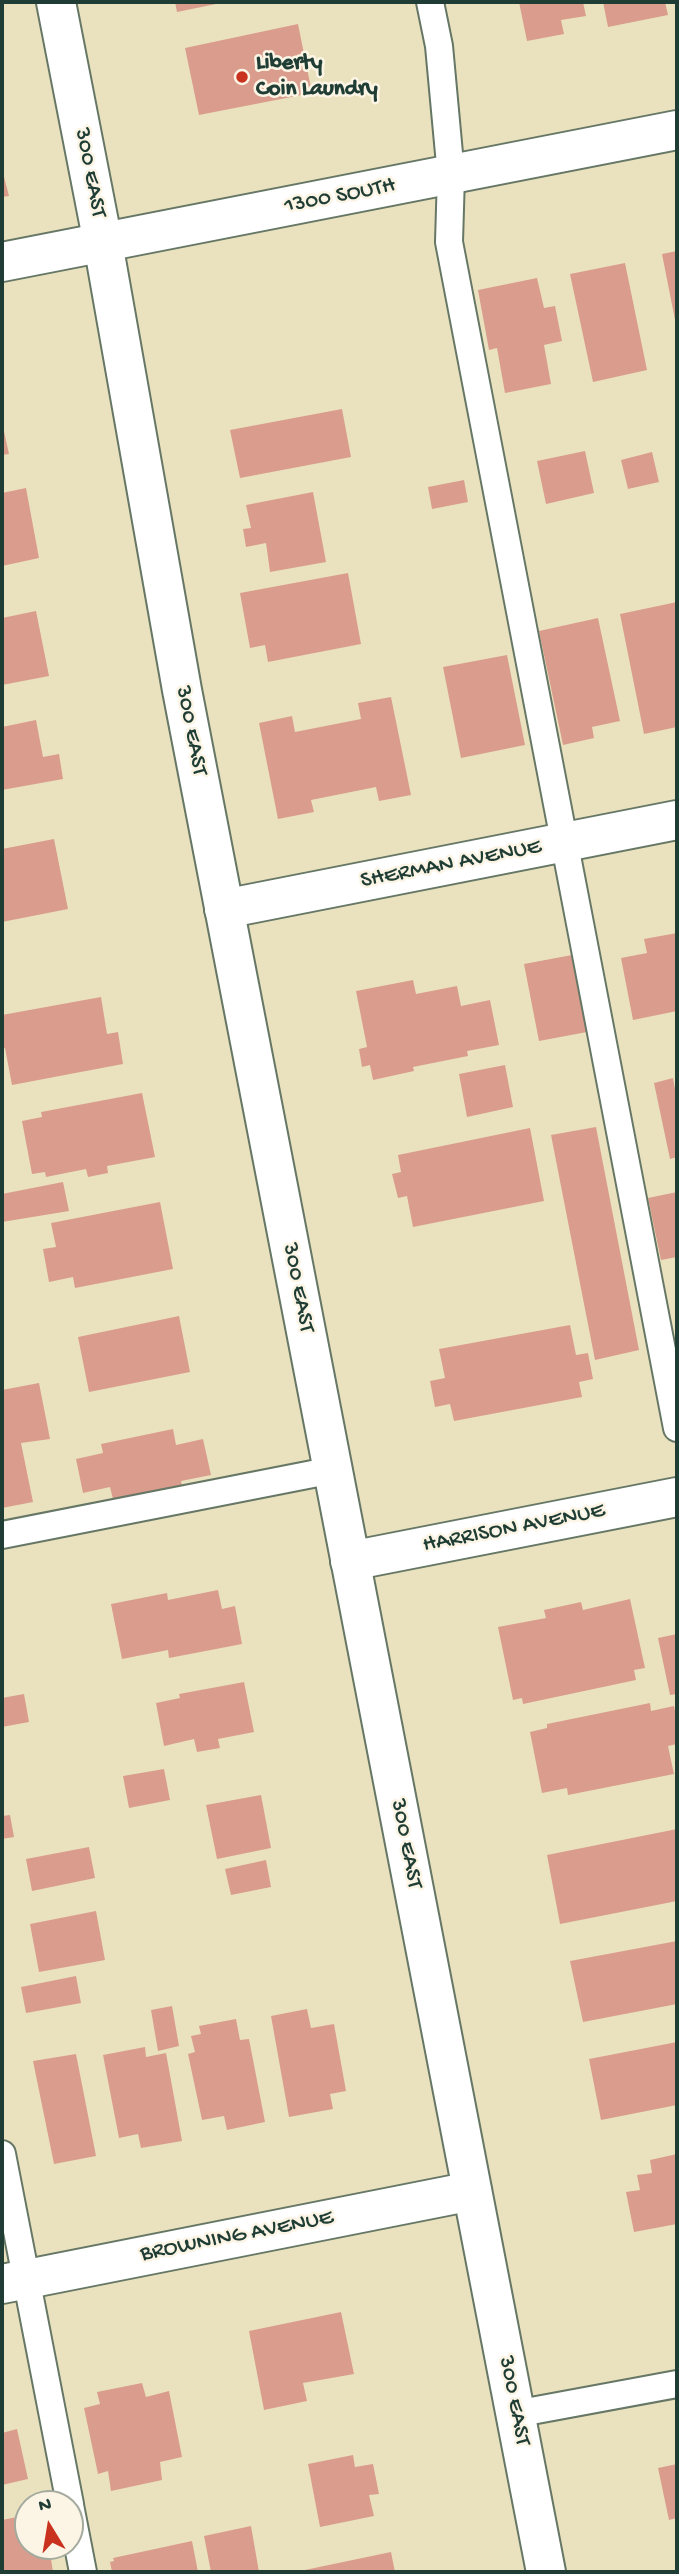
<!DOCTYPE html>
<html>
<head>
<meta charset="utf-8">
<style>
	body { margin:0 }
	#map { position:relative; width:679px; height:2574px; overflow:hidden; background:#eae2bf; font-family:"Gochi Hand",sans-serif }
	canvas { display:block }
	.frame { position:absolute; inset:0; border:4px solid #1f3d34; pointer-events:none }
	.north { position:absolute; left:14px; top:2490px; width:70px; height:70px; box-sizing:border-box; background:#fcf5e5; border:2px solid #a4ab9e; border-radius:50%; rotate:349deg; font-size:19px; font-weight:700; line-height:28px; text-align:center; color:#1f3d34 }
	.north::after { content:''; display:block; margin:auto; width:24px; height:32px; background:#c8321e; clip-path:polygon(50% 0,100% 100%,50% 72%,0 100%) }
</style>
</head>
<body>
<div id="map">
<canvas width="679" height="2574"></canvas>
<div class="frame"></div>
<div class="north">N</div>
</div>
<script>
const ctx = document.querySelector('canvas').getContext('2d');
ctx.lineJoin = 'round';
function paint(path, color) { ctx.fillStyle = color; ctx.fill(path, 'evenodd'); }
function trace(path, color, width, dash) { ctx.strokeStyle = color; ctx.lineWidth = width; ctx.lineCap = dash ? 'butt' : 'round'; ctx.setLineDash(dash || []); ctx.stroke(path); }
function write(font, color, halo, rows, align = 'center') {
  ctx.font = font + ' "Gochi Hand",sans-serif'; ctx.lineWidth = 5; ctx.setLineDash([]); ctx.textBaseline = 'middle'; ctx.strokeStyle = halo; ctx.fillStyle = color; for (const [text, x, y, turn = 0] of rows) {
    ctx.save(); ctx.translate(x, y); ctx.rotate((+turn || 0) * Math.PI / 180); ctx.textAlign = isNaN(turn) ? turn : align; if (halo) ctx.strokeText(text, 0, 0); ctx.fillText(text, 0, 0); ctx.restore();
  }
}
paint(new Path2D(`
	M175 2H221V3L177 12Z
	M519 2H583L586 16 561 20 564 34 527 41Z
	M603 2H665L668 15 608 27Z
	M298 24 312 93 199 115 185 48Z
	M2 169 9 196 2 197Z
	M677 251V325H676L662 254Z
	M625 263 647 370 593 382 570 274Z
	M537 278 544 308 555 306 562 341 544 345 551 384 505 393 497 348 489 350 478 290Z
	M342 409 351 457 240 478 230 430Z
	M2 422 9 454 2 455Z
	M585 451 594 493 546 504 537 461Z
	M652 452 659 482 628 489 621 460Z
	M464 480 468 502 432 509 428 487Z
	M26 488 39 558 2 566V493Z
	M313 492 326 562 270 572 266 543 246 547 243 529 251 528 246 505Z
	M348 573 361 644 268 662 265 645 250 648 240 593Z
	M677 602V727L644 734 620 614Z
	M36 611 49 676 2 685V618Z
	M598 618 620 721 592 727 594 738 563 745 539 631Z
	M507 655 525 745 461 758 443 667Z
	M391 697 411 795 379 801 376 787 311 800 314 812 278 819 259 723 292 716 295 732 361 719 358 703Z
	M36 720 43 757 59 754 63 779 2 790V727Z
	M54 839 68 909 2 922V849Z
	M677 933V1011L633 1020 621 958 647 953 644 939Z
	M572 955 587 1032 539 1041 524 964Z
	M413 980 416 994 457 986 461 1006 490 1000 499 1045 467 1051 468 1056 413 1067 414 1071 373 1080 370 1065 362 1067 359 1049 367 1047 356 991Z
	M101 997 107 1034 118 1032 123 1064 12 1085 5 1048 2 1049V1015Z
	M505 1065 513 1107 467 1117 459 1074Z
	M673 1078 675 1089H677V1157L670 1159 654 1083Z
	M142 1093 155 1157 107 1166 108 1173 88 1177 86 1169 46 1177 45 1172 32 1174 22 1121 42 1117 41 1112Z
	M596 1127 639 1350 595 1360 551 1135Z
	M530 1128 544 1201 413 1227 407 1196 398 1198 392 1174 401 1172 398 1155Z
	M63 1182 69 1211 2 1222V1194Z
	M677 1192V1257L661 1260 648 1198Z
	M160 1202 173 1269 75 1288 73 1277 49 1282 43 1249 56 1247 51 1223Z
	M179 1316 190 1372 89 1392 78 1337Z
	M570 1325 576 1355 588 1353 593 1379 579 1382 582 1397 454 1421 450 1404 435 1407 430 1381 445 1378 439 1349Z
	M39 1383 50 1439 21 1443 33 1502 2 1508V1390Z
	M173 1429 176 1445 203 1439 211 1475 181 1481 182 1486 113 1499 110 1487 83 1493 76 1459 103 1453 101 1444Z
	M218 1590 222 1609 235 1606 242 1644 169 1658 168 1650 122 1659 111 1604 167 1593 168 1600Z
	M630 1599 645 1668 634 1670 636 1680 523 1704 522 1698 513 1700 498 1627 546 1618 544 1610 581 1602 583 1610Z
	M677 1634V1694L670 1695 658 1638Z
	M244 1682 254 1732 218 1739 220 1748 197 1752 194 1739 164 1746 156 1703 180 1698 179 1694Z
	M24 1694 29 1722 2 1727V1698Z
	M650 1703 651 1711 674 1706 677 1721V1744L668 1746 674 1774 568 1795 567 1788 542 1793 530 1732 547 1728V1724Z
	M164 1769 170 1800 129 1808 123 1776Z
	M261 1795 271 1848 217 1859 206 1805Z
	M10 1815 14 1837 2 1839V1816Z
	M677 1829V1901L560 1924 547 1855Z
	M89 1847 95 1878 32 1891 26 1859Z
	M266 1860 271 1887 231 1895 225 1869Z
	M96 1911 105 1960 39 1972 30 1924Z
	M677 1941V2004L583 2022 570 1961Z
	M76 1976 81 2003 26 2013 21 1987Z
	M172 2006 179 2046 158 2051 151 2010Z
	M307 2009 311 2028 334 2024 346 2091 330 2094 333 2109 289 2117 271 2016Z
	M236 2019 240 2040 249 2039 265 2122 227 2130 224 2116 202 2120 188 2054 195 2052 191 2036 201 2034 199 2026Z
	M677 2042V2105L601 2120 589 2059Z
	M145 2047 146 2057 166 2053 182 2141 141 2148 138 2134 119 2138 103 2055Z
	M76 2054 96 2156 54 2164 33 2061Z
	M677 2154V2224L634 2232 626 2192 640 2190 637 2175 652 2173 650 2160Z
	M341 2312 354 2374 303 2383 307 2401 264 2410 249 2331Z
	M142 2383 146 2397 169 2391 182 2457 160 2462 162 2480 111 2491 108 2471 98 2474 84 2408 100 2404 97 2392Z
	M17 2429 28 2479 2 2485V2433Z
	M353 2455 355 2467 373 2464 379 2494 369 2495 374 2516 320 2527 308 2464Z
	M677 2464V2518L669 2520 658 2468Z
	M28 2515V2546H49L53 2572H2V2520Z
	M251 2526 259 2572H211L204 2536Z
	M192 2541 198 2572H112L110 2562 114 2561 113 2558Z
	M391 2552 395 2572H300V2571Z`), '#da9d8d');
const lane = new Path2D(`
	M430 2 439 46 451 175 449 242 677 1428
	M2 1535 333 1470
	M2 2154 70 2504
	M515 2414 677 2384
	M70 2505 83 2572`);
const street = new Path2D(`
	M224 909 677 820
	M350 1561 677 1497
	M2 2284 472 2191`);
const secondary = new Path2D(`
	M56 2 103 243 182 690 546 2572
	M2 262 677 130`);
trace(lane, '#667765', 30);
trace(street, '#667765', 42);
trace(secondary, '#667765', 42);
trace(lane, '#fff', 26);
trace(street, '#fff', 38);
trace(secondary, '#fff', 38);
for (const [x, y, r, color] of [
	[242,77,7,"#c8321e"]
]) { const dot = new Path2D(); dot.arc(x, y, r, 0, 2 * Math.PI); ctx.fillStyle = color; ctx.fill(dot); trace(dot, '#fcf5e5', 2.5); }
write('bold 23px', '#1f3d34', '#fcf5e5', [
	["Liberty",256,64],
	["Coin Laundry",256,90]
], 'left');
write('23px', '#1f3d34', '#fcf5e5', [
	["300 EAST",89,173,79],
	["1300 SOUTH",340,197,-11],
	["300 EAST",190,731,79],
	["SHERMAN AVENUE",451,865,-11],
	["300 EAST",297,1288,79],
	["HARRISON AVENUE",514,1529,-11],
	["300 EAST",405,1844,79],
	["BROWNING AVENUE",237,2237,-11],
	["300 EAST",513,2401,79]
]);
</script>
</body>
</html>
